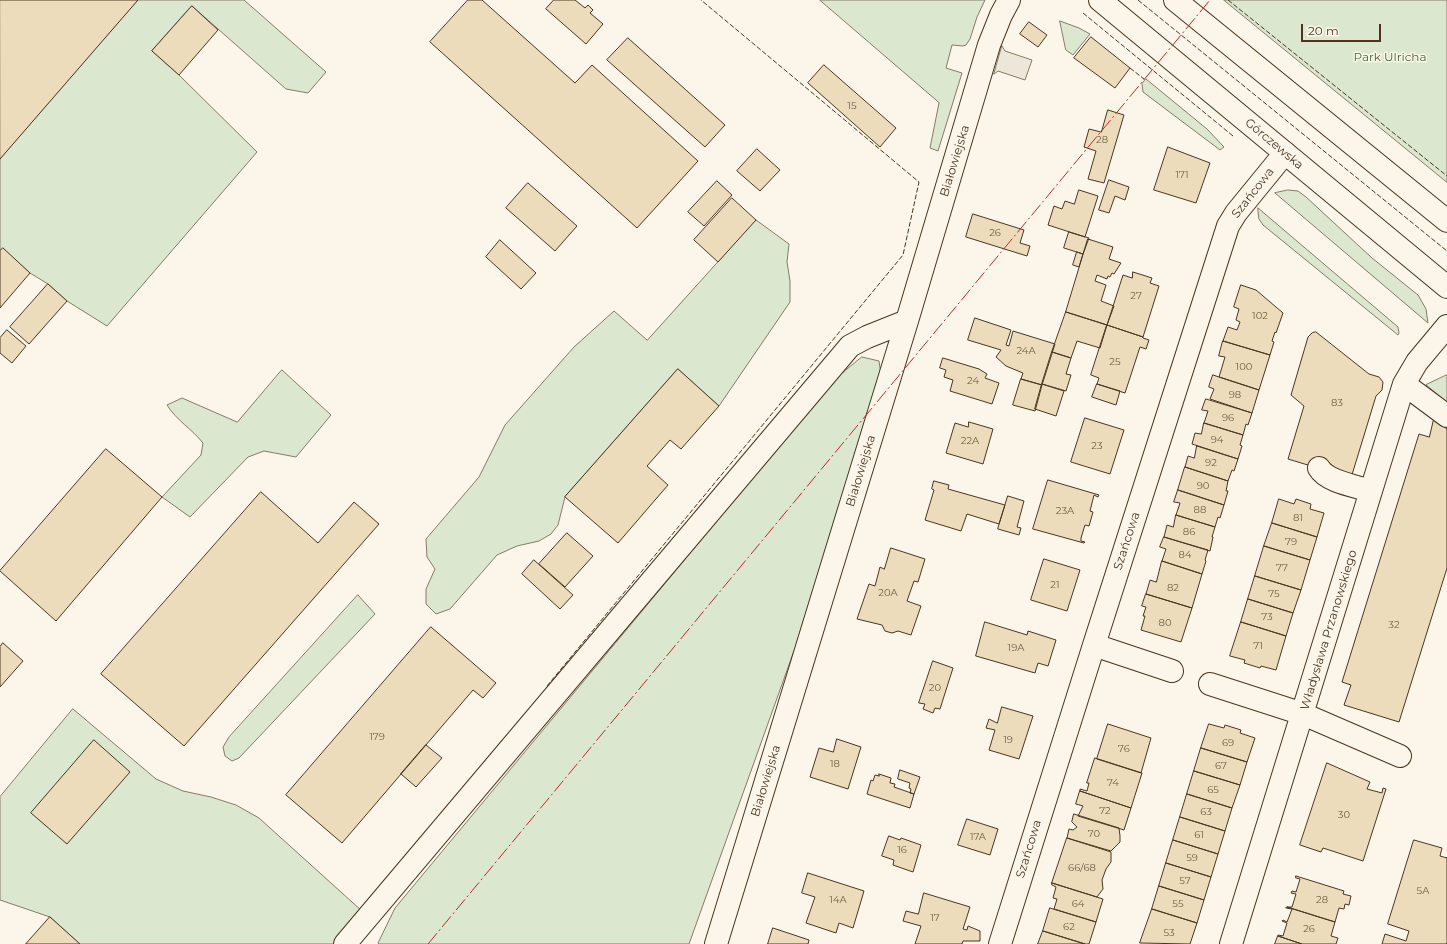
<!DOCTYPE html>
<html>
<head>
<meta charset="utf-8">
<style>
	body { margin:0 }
	#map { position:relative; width:1447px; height:944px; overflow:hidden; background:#fbf6e9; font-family:Montserrat,sans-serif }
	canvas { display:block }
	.scale { position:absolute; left:1301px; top:24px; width:80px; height:18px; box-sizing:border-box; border:2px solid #4a3520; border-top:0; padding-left:5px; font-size:12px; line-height:14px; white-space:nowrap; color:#4a3520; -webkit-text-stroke:3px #fbf6e9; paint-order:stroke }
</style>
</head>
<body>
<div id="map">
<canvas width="1447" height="944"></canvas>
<div class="scale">20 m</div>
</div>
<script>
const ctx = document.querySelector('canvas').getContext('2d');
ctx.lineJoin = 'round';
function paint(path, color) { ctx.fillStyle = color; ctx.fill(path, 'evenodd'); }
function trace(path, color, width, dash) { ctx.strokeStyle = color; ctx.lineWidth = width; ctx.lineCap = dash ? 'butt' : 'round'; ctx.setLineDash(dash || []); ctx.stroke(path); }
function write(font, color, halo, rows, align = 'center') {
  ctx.font = font + ' Montserrat,sans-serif'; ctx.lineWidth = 3; ctx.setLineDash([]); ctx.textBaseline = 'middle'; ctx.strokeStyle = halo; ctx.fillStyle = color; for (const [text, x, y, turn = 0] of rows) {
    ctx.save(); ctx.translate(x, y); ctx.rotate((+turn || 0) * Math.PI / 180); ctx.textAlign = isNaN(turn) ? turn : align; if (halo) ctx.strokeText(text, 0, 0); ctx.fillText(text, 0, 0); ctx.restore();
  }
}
const green = new Path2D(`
	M138 0H244L326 72 308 93 286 89 192 6 152 51 179 75 257 152 107 326 67 301 48 284 30 273 3 249 0 251V159Z
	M820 0H985L977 17 970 39 966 45 963 46 952 45 946 68 962 73 938 151 930 148 939 103Z
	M1224 0H1447V182Z
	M1060 21 1079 28 1090 34 1073 55 1066 50Z
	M1146 79 1207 129 1224 147 1220 150 1143 92 1142 84Z
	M1288 190 1298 191 1306 197 1372 258 1418 295 1426 309 1428 323 1275 193Z
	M1258 208 1398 327 1399 333 1398 335 1263 225 1259 219Z
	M756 220 789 244 787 262 790 281V302L719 406 678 369 565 497 558 525 551 534 539 541 517 546 497 555 450 609 436 614 426 604V589L435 569 427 557 426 539 479 477 505 425 574 347 614 311 647 340Z
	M862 357 879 361 881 375 795 648 689 944H379L378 943 395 908 835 379Z
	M282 370 331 415 296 457 264 451 248 457 190 517 162 497 201 455 203 443C192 429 176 420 167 405L182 398 237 422Z
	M1447 375V402L1426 385Z
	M358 595 375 614 239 758 232 761 225 756 223 747 229 737Z
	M73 709 156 779 183 791 211 797 236 805 259 818 362 911 335 944H80L50 917 0 900V797Z`);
paint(green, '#dce7d0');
trace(green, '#887966', 1);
const parking = new Path2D(`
	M1002 46 1005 51 1032 60 1025 80 998 71 994 74Z`);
paint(parking, '#ede7d9');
trace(parking, '#887966', 1);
const building = new Path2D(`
	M0 0H138L0 159Z
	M468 0H482L575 83 592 65 698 161 637 228 430 42Z
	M554 0H575L585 8 588 5 593 10 590 13 603 24 586 44 546 9Z
	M192 6 218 30 179 75 152 51Z
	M1029 22 1047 35 1038 47 1020 34Z
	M1091 37 1130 68 1115 88 1074 58Z
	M628 38 725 125 705 147 607 60Z
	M824 65 896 128 880 147 808 83Z
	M1108 110 1124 115 1104 183 1088 179 1096 151 1084 147 1089 129 1101 132Z
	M1168 147 1210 163 1196 203 1154 190Z
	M757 149 780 170 760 191 737 171Z
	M1109 180 1129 187 1125 200 1115 196 1109 213 1099 210Z
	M717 181 732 195 704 226 688 212Z
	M528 183 577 226 555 251 506 208Z
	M1079 190 1098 196 1085 237 1048 225 1054 206 1062 209 1065 201 1074 204Z
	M732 198 756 220 718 262 694 240Z
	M973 214 1024 230 1020 243 1030 246 1027 256 966 237Z
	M1069 232 1089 238 1083 254 1064 248Z
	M1088 239 1113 247 1109 259 1121 263 1114 274 1112 273 1110 277 1108 276 1107 279 1097 275 1095 281 1106 285 1101 301 1114 306 1107 325 1066 312Z
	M500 240 536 273 521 289 486 257Z
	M3 248 30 273 0 308V251Z
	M1077 252 1083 254 1079 267 1073 265Z
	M1133 272 1152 278 1150 283 1159 286 1143 337 1107 325 1123 275 1132 278Z
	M48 284 67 301 29 344 10 327Z
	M1241 285 1256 290 1283 313 1276 333 1275 332 1272 341 1274 342 1270 355 1223 341 1228 327 1237 330 1240 322 1236 320 1239 309 1234 307Z
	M1066 312 1107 325 1100 348 1077 341 1071 358 1052 352Z
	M975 318 1011 330 1006 345 1009 346 1013 331 1055 344 1042 385 1021 379 1023 373 1006 366 996 357 1001 350 968 340Z
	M1107 325 1143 337V338L1149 340 1146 349 1140 347 1125 393 1097 384 1099 378 1091 375Z
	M7 330 26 346 12 363 0 353V338Z
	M1316 332 1369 374 1379 377 1383 382 1382 390 1376 396 1351 478 1288 459 1304 406 1291 395 1308 337 1312 333Z
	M1223 341 1270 355 1259 390 1219 377 1225 357 1219 356Z
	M1052 352 1071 358 1066 374 1071 375 1066 391 1042 384Z
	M943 358 979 369 987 374 985 378 999 383 992 404 950 391 953 380 944 377 946 370 940 368Z
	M678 369 719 406 681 449 670 440 647 466 668 485 618 543 565 497Z
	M1213 375 1259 390 1252 413 1210 399 1214 389 1209 387Z
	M1021 379 1042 385 1035 411 1013 405Z
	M1042 384 1064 391 1056 416 1035 409Z
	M1097 384 1120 391 1116 405 1092 397Z
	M1206 399 1252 413 1248 425 1246 424 1243 435 1204 423 1208 411 1202 410Z
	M1085 418 1124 430 1110 474 1071 462Z
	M1434 419 1447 429V568L1399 722 1344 705 1351 685 1342 682 1419 434 1429 437Z
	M969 422 993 429 983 464 946 453 955 423 968 427Z
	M1204 423 1243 435 1240 445 1242 446 1238 459 1192 444 1195 433 1201 434Z
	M1197 446 1238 459 1234 471 1232 470 1228 481 1185 467 1188 456 1194 458Z
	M106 449 162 497 56 621 0 571Z
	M1185 467 1228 481 1226 491H1228L1224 505 1178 490Z
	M1048 480 1099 495 1098 497 1094 495 1090 511 1093 512 1089 526 1085 525 1081 538V541L1085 542 1084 543 1033 529Z
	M934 481 949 485 948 489 1005 505 999 524 967 514 961 531 925 520 934 490 932 489Z
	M1178 490 1224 505 1220 518 1218 517 1215 527 1176 515 1180 503 1174 502Z
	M261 492 318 543 354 502 379 524 184 746 101 674Z
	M1008 496 1024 501 1017 527 1021 528 1019 535 998 529Z
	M1279 499 1294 504 1296 499 1311 504 1310 509 1324 513 1317 537 1272 523Z
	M1176 515 1215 527 1212 537H1213L1210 551 1164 537 1167 525 1173 527Z
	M1272 523 1317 537 1310 560 1264 546Z
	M567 533 593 556 565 587 539 564Z
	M1164 537 1208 550 1205 560 1206 561 1202 574 1162 561 1166 549 1160 547Z
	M1264 546 1310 560 1301 590 1255 576Z
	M891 548 925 559 918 582 914 581 907 601 921 606 911 635 898 631 892 633 885 631 882 625 857 619 869 584 875 586 880 567 884 569Z
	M1044 559 1080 570 1067 611 1031 600Z
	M534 560 573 595 560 609 522 574Z
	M1162 561 1202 574 1192 608 1146 594 1150 580 1156 582Z
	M1255 576 1301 590 1293 613 1248 599Z
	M1146 594 1192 608 1181 642 1141 630 1145 616H1143L1146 607 1142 606Z
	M1248 599 1293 613 1286 636 1241 622Z
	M985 622 1027 635 1028 631 1056 640 1048 666 1038 663 1035 673 976 656Z
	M1241 622 1286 636 1276 670 1261 666 1260 668 1244 663 1245 660 1230 656Z
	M431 627 496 683 483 698 473 690 342 843 286 795Z
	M3 643 23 661 0 687V647Z
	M933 661 953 668 940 709 935 708 933 713 923 709 925 704 919 703Z
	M1002 707 1033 716 1019 759 989 750 995 730 986 728 989 719 997 723Z
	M1108 724 1151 738 1141 773 1097 759Z
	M1209 724 1224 728 1225 725 1241 730 1240 733 1255 738 1247 762 1201 748Z
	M837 739 861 747 848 789 810 777 819 748 833 752Z
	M94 740 130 772 67 844 31 813Z
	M426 745 442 758 416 787 401 774Z
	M1201 748 1247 762 1240 785 1194 771Z
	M1095 758 1142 773 1131 808 1080 791V789L1087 791 1089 783H1087Z
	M1327 763 1370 782 1367 789 1382 793 1383 788 1386 789 1363 861 1323 848 1321 852 1300 845Z
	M900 770 920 777 914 794 910 793 911 789 909 788 910 783 898 779Z
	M1194 771 1240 785 1232 808 1187 794Z
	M879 774 891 778 890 783 895 784 894 787 914 794 910 808 867 794 871 780 873 781 875 775 879 776Z
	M1080 791 1131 808 1124 830 1078 816 1083 806 1076 804Z
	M1187 794 1232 808 1225 831 1180 817Z
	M1074 814 1119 828 1120 836V842L1111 851 1067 838 1069 829 1073 830 1077 827 1072 822Z
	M1180 817 1225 831 1218 854 1173 840Z
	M967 819 998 829 990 855 958 845Z
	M889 836 900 840 901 838 921 845 913 872 893 865 894 860 882 856Z
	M1067 838 1111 852V862L1106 869 1102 880 1103 889 1097 897 1052 883Z
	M1173 840 1218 854 1211 877 1166 863Z
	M1414 840 1442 848 1440 856 1447 858V944H1382L1385 934 1406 941 1409 931 1388 924Z
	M1166 863 1211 877 1204 900 1159 886Z
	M808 873 864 891 853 928 839 923 836 933 806 923 815 897 802 893Z
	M1296 876 1344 891 1343 894 1351 896 1349 905 1345 904 1344 909 1339 908 1335 922 1287 907H1292L1296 894 1291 893 1292 891 1296 892 1300 879 1296 878Z
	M1052 883 1103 899 1096 922 1054 909 1057 899 1053 898 1056 887 1052 885Z
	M1159 886 1204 900 1197 923 1152 909Z
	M924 893 970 907 963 929 967 930 968 926 980 931V941H963L962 944H915L921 926 903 921 906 911 918 914Z
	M1287 907 1335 922 1331 936 1338 938 1336 944H1302L1278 936V935L1283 936 1287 923 1282 921 1283 920 1287 922 1292 909 1286 908Z
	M1050 908 1096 922 1089 944H1085L1043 931Z
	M1152 909 1197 923 1190 944 1140 943Z
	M50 917 80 944H26Z
	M773 928 809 940 808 944H768Z
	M1043 931 1085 944H1038Z
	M1278 936 1302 944H1275Z`);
paint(building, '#ecdcbc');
trace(building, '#4a3520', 1);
const minor = new Path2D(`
	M1404 384 1447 416
	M1319 468C1327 482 1356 486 1371 491
	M1094 645 1172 671
	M1210 684 1303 714 1400 756
	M345 944 850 346 867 337 907 321
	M716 944 907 321 989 45 1001 15 1009 0
	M1000 944 1094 645 1228 226 1236 213 1285 153
	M1231 944 1404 384 1417 362 1447 326`);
const major = new Path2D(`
	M1100 0 1447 287
	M1175 0 1447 221`);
trace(minor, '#4a3520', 24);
trace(major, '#4a3520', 24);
trace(minor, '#fbf6e9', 22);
trace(major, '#fbf6e9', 22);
trace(new Path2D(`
	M1138 0 1447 251
	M1228 0 1447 176
	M1083 13 1233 136
	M1130 68 1144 79
	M547 686 903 255 919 182 701 0`), '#4a3520', 1, [5, 2]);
trace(new Path2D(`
	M428 944 1210 0`), '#c62828', 1, [14, 3, 2, 3]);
write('10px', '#725f47', null, [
	["15",852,106],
	["28",1102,140],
	["171",1182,175],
	["26",995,233],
	["27",1136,296],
	["102",1260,316],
	["24A",1026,351],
	["25",1115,362],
	["100",1244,367],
	["24",973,381],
	["98",1235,395],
	["83",1337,403],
	["96",1228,418],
	["94",1217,440],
	["22A",970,441],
	["23",1097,446],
	["92",1211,463],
	["90",1203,486],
	["88",1200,510],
	["23A",1065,511],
	["81",1298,518],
	["86",1189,532],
	["79",1291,542],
	["84",1185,555],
	["77",1282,568],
	["21",1055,585],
	["82",1173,588],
	["20A",888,593],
	["75",1274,594],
	["73",1267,617],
	["80",1165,623],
	["32",1394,625],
	["71",1258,646],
	["19A",1016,648],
	["20",935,688],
	["179",377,737],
	["19",1008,740],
	["69",1228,743],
	["76",1124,749],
	["18",835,764],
	["67",1221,766],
	["74",1113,783],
	["65",1213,790],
	["72",1105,811],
	["63",1206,812],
	["30",1344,815],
	["70",1094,834],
	["61",1199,835],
	["17A",978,837],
	["16",902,850],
	["59",1192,858],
	["66/68",1082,868],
	["57",1185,881],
	["5A",1423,891],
	["14A",838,900],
	["28",1322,900],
	["64",1078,904],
	["55",1178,904],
	["17",935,918],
	["62",1069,927],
	["26",1309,929],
	["53",1169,933]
]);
write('12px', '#436837', '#fbf6e9', [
	["Park Ulricha",1390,57]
]);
write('12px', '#4a3520', '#fbf6e9', [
	["Górczewska",1274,144,40],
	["Białowiejska",955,161,-73],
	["Szańcowa",1253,193,-52],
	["Białowiejska",861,471,-73],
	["Szańcowa",1127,541,-72],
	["Władysława Przanowskiego",1329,630,-73],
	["Białowiejska",766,781,-73],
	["Szańcowa",1029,849,-73]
]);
</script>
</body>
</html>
